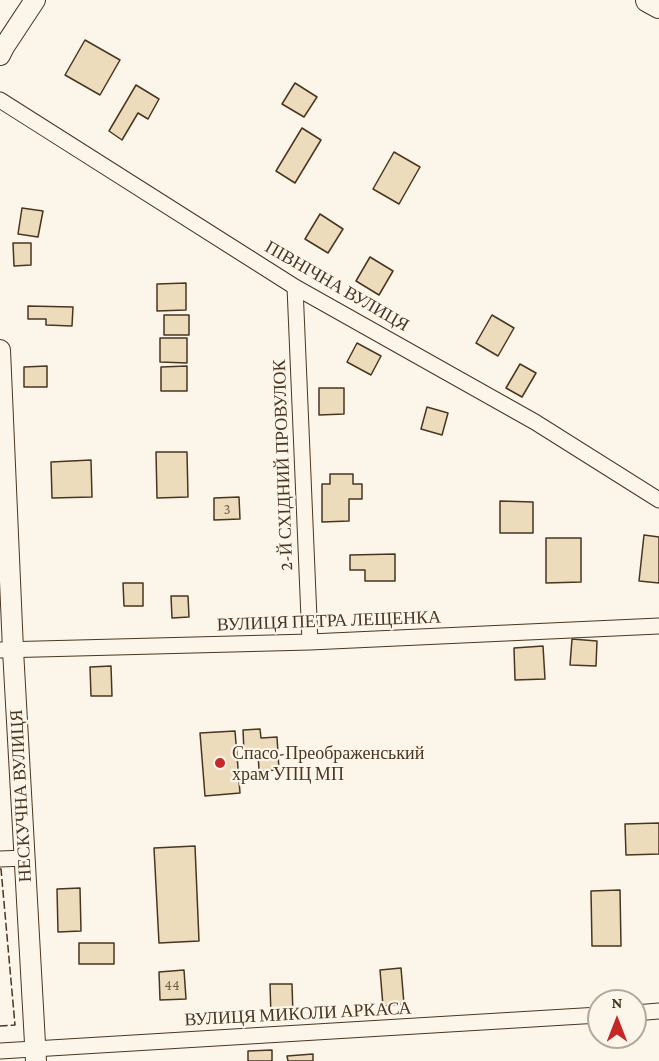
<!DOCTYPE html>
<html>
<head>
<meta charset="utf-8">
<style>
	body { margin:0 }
	#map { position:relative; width:659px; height:1061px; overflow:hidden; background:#fbf6e9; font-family:"Crimson Pro",serif }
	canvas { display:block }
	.north { position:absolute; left:587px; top:989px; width:60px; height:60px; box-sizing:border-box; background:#fbf6e9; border:2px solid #b4a999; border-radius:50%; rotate:0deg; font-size:16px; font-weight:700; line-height:24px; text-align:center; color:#4a3520 }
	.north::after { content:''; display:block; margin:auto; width:21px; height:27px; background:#c62828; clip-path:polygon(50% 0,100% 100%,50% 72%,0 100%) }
</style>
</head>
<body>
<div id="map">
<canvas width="659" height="1061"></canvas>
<div class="north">N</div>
</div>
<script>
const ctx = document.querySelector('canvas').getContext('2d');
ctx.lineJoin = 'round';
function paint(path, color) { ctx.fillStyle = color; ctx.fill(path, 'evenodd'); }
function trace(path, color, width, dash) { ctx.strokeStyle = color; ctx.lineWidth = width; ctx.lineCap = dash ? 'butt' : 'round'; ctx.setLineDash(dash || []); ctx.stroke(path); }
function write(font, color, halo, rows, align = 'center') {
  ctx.font = font + ' "Crimson Pro",serif'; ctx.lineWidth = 4.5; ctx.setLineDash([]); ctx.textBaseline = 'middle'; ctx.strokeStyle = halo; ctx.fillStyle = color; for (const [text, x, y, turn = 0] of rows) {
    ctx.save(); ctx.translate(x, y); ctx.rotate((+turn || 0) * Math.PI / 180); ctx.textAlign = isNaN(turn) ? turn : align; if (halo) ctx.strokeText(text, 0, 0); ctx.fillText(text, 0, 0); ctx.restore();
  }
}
const building = new Path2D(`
	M85 40 120 60 100 95 65 75Z
	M295 83 317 97 304 117 282 104Z
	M136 85 159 99 148 119 138 113 122 140 109 131Z
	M302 128 321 140 295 183 276 171Z
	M394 152 420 167 399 204 373 189Z
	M22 208 43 211 38 237 18 234Z
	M320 214 343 229 328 253 305 239Z
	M13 243H31V265L14 266Z
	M370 257 393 271 379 295 356 281Z
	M186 283V310L157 311V284Z
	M28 306 73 307 72 326 46 325V319H28Z
	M164 315H189V335H164Z
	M492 315 514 328 498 356 476 343Z
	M160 338H187V363L160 362Z
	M357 343 381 356 371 375 347 362Z
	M520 364 536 373 522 397 506 388Z
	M47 366V387H24V367Z
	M187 366V391H161V367Z
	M319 388H344V414L319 415Z
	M427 407 448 413 442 435 421 429Z
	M156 452H187L188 497 157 498Z
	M91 460 92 497 52 498 51 462Z
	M330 474H353V484H362V499H349V521L322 522V484H330Z
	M239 497 240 519 214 520V498Z
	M500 501 533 502V533H500Z
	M644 535 659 537V583L639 581Z
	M546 538H581V582L546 583Z
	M395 554V581H365V570H350V555Z
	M123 583H143V606H124Z
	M171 596H188L189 617 172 618Z
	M572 639 597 641 596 666 570 665Z
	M543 646 545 679 515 680 514 648Z
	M111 666 112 696H91L90 667Z
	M260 729 261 738 277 737 279 770 259 771 258 751 244 752 243 730Z
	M235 731 240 793 205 796 200 733Z
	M659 823V854L626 855 625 824Z
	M195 846 199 941 159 943 154 848Z
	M80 888 81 931 58 932 57 889Z
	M620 890 621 946H592L591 891Z
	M79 943H114V964H79Z
	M401 968 404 1004 383 1006 380 970Z
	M184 970 186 999 160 1000 159 972Z
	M270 984H292L293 1015 271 1016Z
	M272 1050V1061H248V1051Z
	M313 1054V1061H288L287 1056Z`);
paint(building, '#ecdcbc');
trace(building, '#4a3520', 1.5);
const minor = new Path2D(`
	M0 100 295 287 535 422 659 500
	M295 287 310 642
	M0 650 310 642 659 626
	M0 859 25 858
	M635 1013 659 1011
	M0 1051 599 1015`);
const tertiary = new Path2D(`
	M0 55 4 47 35 0
	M0 350 13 650 36 1061`);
const primary = new Path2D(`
	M648 0 659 6`);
trace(minor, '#4a3520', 17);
trace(tertiary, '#4a3520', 22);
trace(primary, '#4a3520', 26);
trace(minor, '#fbf6e9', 15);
trace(tertiary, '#fbf6e9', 20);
trace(primary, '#fbf6e9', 24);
trace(new Path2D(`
	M0 869H1L15 1025 0 1026`), '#4a3520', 1.5, [8, 3]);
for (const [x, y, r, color] of [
	[220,763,6,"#c62828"]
]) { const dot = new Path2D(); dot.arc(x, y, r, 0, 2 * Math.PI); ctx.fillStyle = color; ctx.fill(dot); trace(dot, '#fbf6e9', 2); }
write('15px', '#725f47', null, [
	["3",227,509],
	["44",172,985]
]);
write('18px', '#4a3520', '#fbf6e9', [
	["ПІВНІЧНА ВУЛИЦЯ",337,286,30],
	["2-Й СХІДНИЙ ПРОВУЛОК",283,465,-92],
	["ВУЛИЦЯ ПЕТРА ЛЕЩЕНКА",329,621,-2],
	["НЕСКУЧНА ВУЛИЦЯ",21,796,-93],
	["ВУЛИЦЯ МИКОЛИ АРКАСА",298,1014,-3]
]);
write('18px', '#4a3520', '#fbf6e9', [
	["Спасо-Преображенський",232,753],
	["храм УПЦ МП",232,774]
], 'left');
</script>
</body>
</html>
